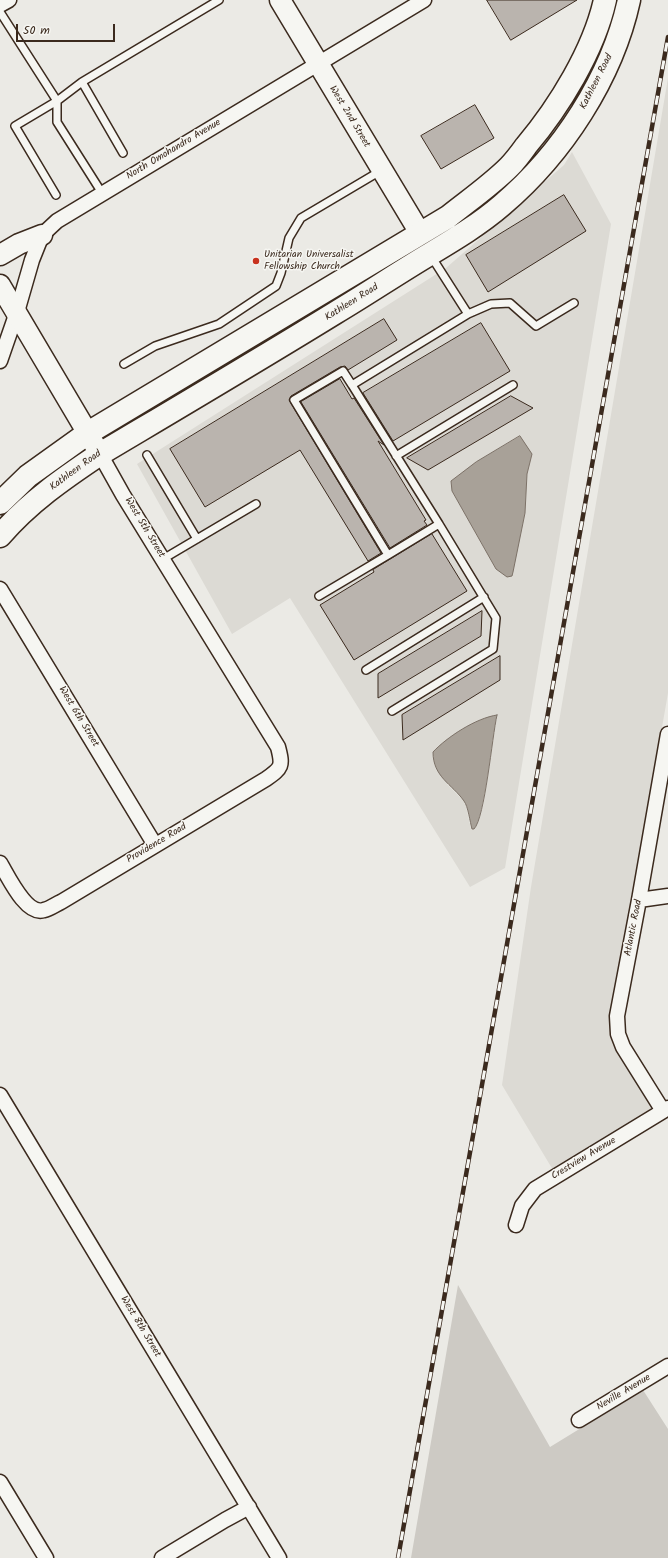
<!DOCTYPE html>
<html>
<head>
<meta charset="utf-8">
<style>
	body { margin:0 }
	#map { position:relative; width:668px; height:1558px; overflow:hidden; background:#ebeae5; font-family:Kalam,sans-serif }
	canvas { display:block }
	.scale { position:absolute; left:16px; top:24px; width:99px; height:18px; box-sizing:border-box; border:2px solid #3b2a1e; border-top:0; padding-left:5px; font-size:12px; line-height:14px; white-space:nowrap; color:#3b2a1e; -webkit-text-stroke:3px #f6f6f2; paint-order:stroke }
</style>
</head>
<body>
<div id="map">
<canvas width="668" height="1558"></canvas>
<div class="scale">50 m</div>
</div>
<script>
const ctx = document.querySelector('canvas').getContext('2d');
ctx.lineJoin = 'round';
function paint(path, color) { ctx.fillStyle = color; ctx.fill(path, 'evenodd'); }
function trace(path, color, width, dash) { ctx.strokeStyle = color; ctx.lineWidth = width; ctx.lineCap = dash ? 'butt' : 'round'; ctx.setLineDash(dash || []); ctx.stroke(path); }
function write(font, color, halo, rows, align = 'center') {
  ctx.font = font + ' Kalam,sans-serif'; ctx.lineWidth = 3; ctx.setLineDash([]); ctx.textBaseline = 'middle'; ctx.strokeStyle = halo; ctx.fillStyle = color; for (const [text, x, y, turn = 0] of rows) {
    ctx.save(); ctx.translate(x, y); ctx.rotate((+turn || 0) * Math.PI / 180); ctx.textAlign = isNaN(turn) ? turn : align; if (halo) ctx.strokeText(text, 0, 0); ctx.fillText(text, 0, 0); ctx.restore();
  }
}
paint(new Path2D(`
	M668 78V693L633 894H631L632 900 610 1015 611 1035 616 1050 653 1110 553 1170 502 1085 531 887Z
	M572 152 611 224 505 868 470 887 290 598 232 634 137 464 446 268 564 165ZM532 454 527 474 525 513 520 536 496 569 452 491ZM497 716 483 807 471 829 465 802 447 784Z`), '#dcdad4');
paint(new Path2D(`
	M458 1285 550 1447 643 1390 668 1429V1558H411Z`), '#cdcac4');
const water = new Path2D(`
	M520 436 532 454 527 474 525 513 513 572 512 576 507 577 496 569 452 491 451 481 476 462Z
	M497 715C492 737 485 818 474 829H472C470 822 468 806 464 801 452 784 433 777 433 752 447 737 476 718 497 715Z`);
paint(water, '#a8a198');
trace(water, '#7c7167', 1);
const building = new Path2D(`
	M487 0H577L511 40Z
	M475 105 494 138 441 169 421 136Z
	M564 195 586 231 488 292 466 255Z
	M384 319 397 340 348 370 345 366 340 367 291 396 289 400 381 553 368 561 300 450 205 507 170 449Z
	M481 323 510 371 393 441 363 393Z
	M340 379 352 399 354 398 384 445 378 441 426 520 424 521 427 525 390 548 301 402Z
	M511 396 533 408 428 470 407 458Z
	M432 534 467 591 354 660 320 605 374 572 373 570Z
	M482 611 481 636 378 698V674Z
	M500 656V680L403 740 402 715Z`);
paint(building, '#bab4ae');
trace(building, '#3b2a1e', 1);
const lane = new Path2D(`
	M0 12 57 101 15 126 56 195
	M82 82 123 153
	M102 193 57 122V101L82 82 219 0
	M431 256 468 314 491 304 510 303 536 326 574 303
	M124 364 155 346 219 324 276 286 281 273 289 238 301 218 382 170
	M352 385 439 524 388 555 294 400 343 371 352 385 468 314
	M147 455 197 539
	M396 456 513 385
	M163 559 256 504
	M319 596 388 555
	M366 670 484 597
	M392 711 493 649 496 618 439 524`);
const street = new Path2D(`
	M0 5 9 0
	M0 361 17 312 32 260 42 235 57 221 424 0
	M0 589 155 845
	M0 863C8 876 26 916 44 910 50 909 56 904 61 902L266 779C282 768 283 766 278 747L123 495 100 454
	M639 900 668 896
	M0 1095 279 1558
	M663 1111 623 1047 618 1034 617 1016 639 900 668 734
	M516 1225 522 1206 535 1189 668 1108
	M579 1420 668 1366
	M0 1482 46 1558
	M162 1558 225 1520 249 1507`);
const secondary = new Path2D(`
	M280 0 420 233
	M0 255 19 244 42 235
	M0 285 100 454`);
const primary = new Path2D(`
	M0 503 28 476 88 433 448 217C468 201 491 185 509 167 515 161 521 153 526 146 559 107 594 50 605 0
	M0 536C28 503 64 478 100 454 179 407 257 361 335 313 367 294 398 273 430 254 455 239 480 224 502 205 562 154 612 78 629 0`);
trace(lane, '#3b2a1e', 10);
trace(street, '#3b2a1e', 17);
trace(secondary, '#3b2a1e', 23);
trace(primary, '#3b2a1e', 25);
trace(lane, '#f6f6f2', 7);
trace(street, '#f6f6f2', 14);
trace(secondary, '#f6f6f2', 20);
trace(primary, '#f6f6f2', 22);
const rail = new Path2D(`
	M398 1558 668 37`);
trace(rail, '#3b2a1e', 4.5);
trace(rail, '#f6f6f2', 3, [9]);
for (const [x, y, r, color] of [
	[256,261,4,"#c8321e"]
]) { const dot = new Path2D(); dot.arc(x, y, r, 0, 2 * Math.PI); ctx.fillStyle = color; ctx.fill(dot); trace(dot, '#f6f6f2', 1.5); }
write('10px', '#3b2a1e', '#f6f6f2', [
	["Kathleen Road",597,82,-63],
	["West 2nd Street",349,117,59],
	["North Omohandro Avenue",174,150,-31],
	["Kathleen Road",352,303,-32],
	["Kathleen Road",76,471,-36],
	["West 5th Street",144,528,59],
	["West 6th Street",78,717,59],
	["Providence Road",157,844,-31],
	["Atlantic Road",634,928,-79],
	["Crestview Avenue",584,1159,-31],
	["West 8th Street",140,1327,59],
	["Neville Avenue",624,1393,-31]
]);
write('10px', '#3b2a1e', '#f6f6f2', [
	["Unitarian Universalist",264,255],
	["Fellowship Church",264,267]
], 'left');
</script>
</body>
</html>
